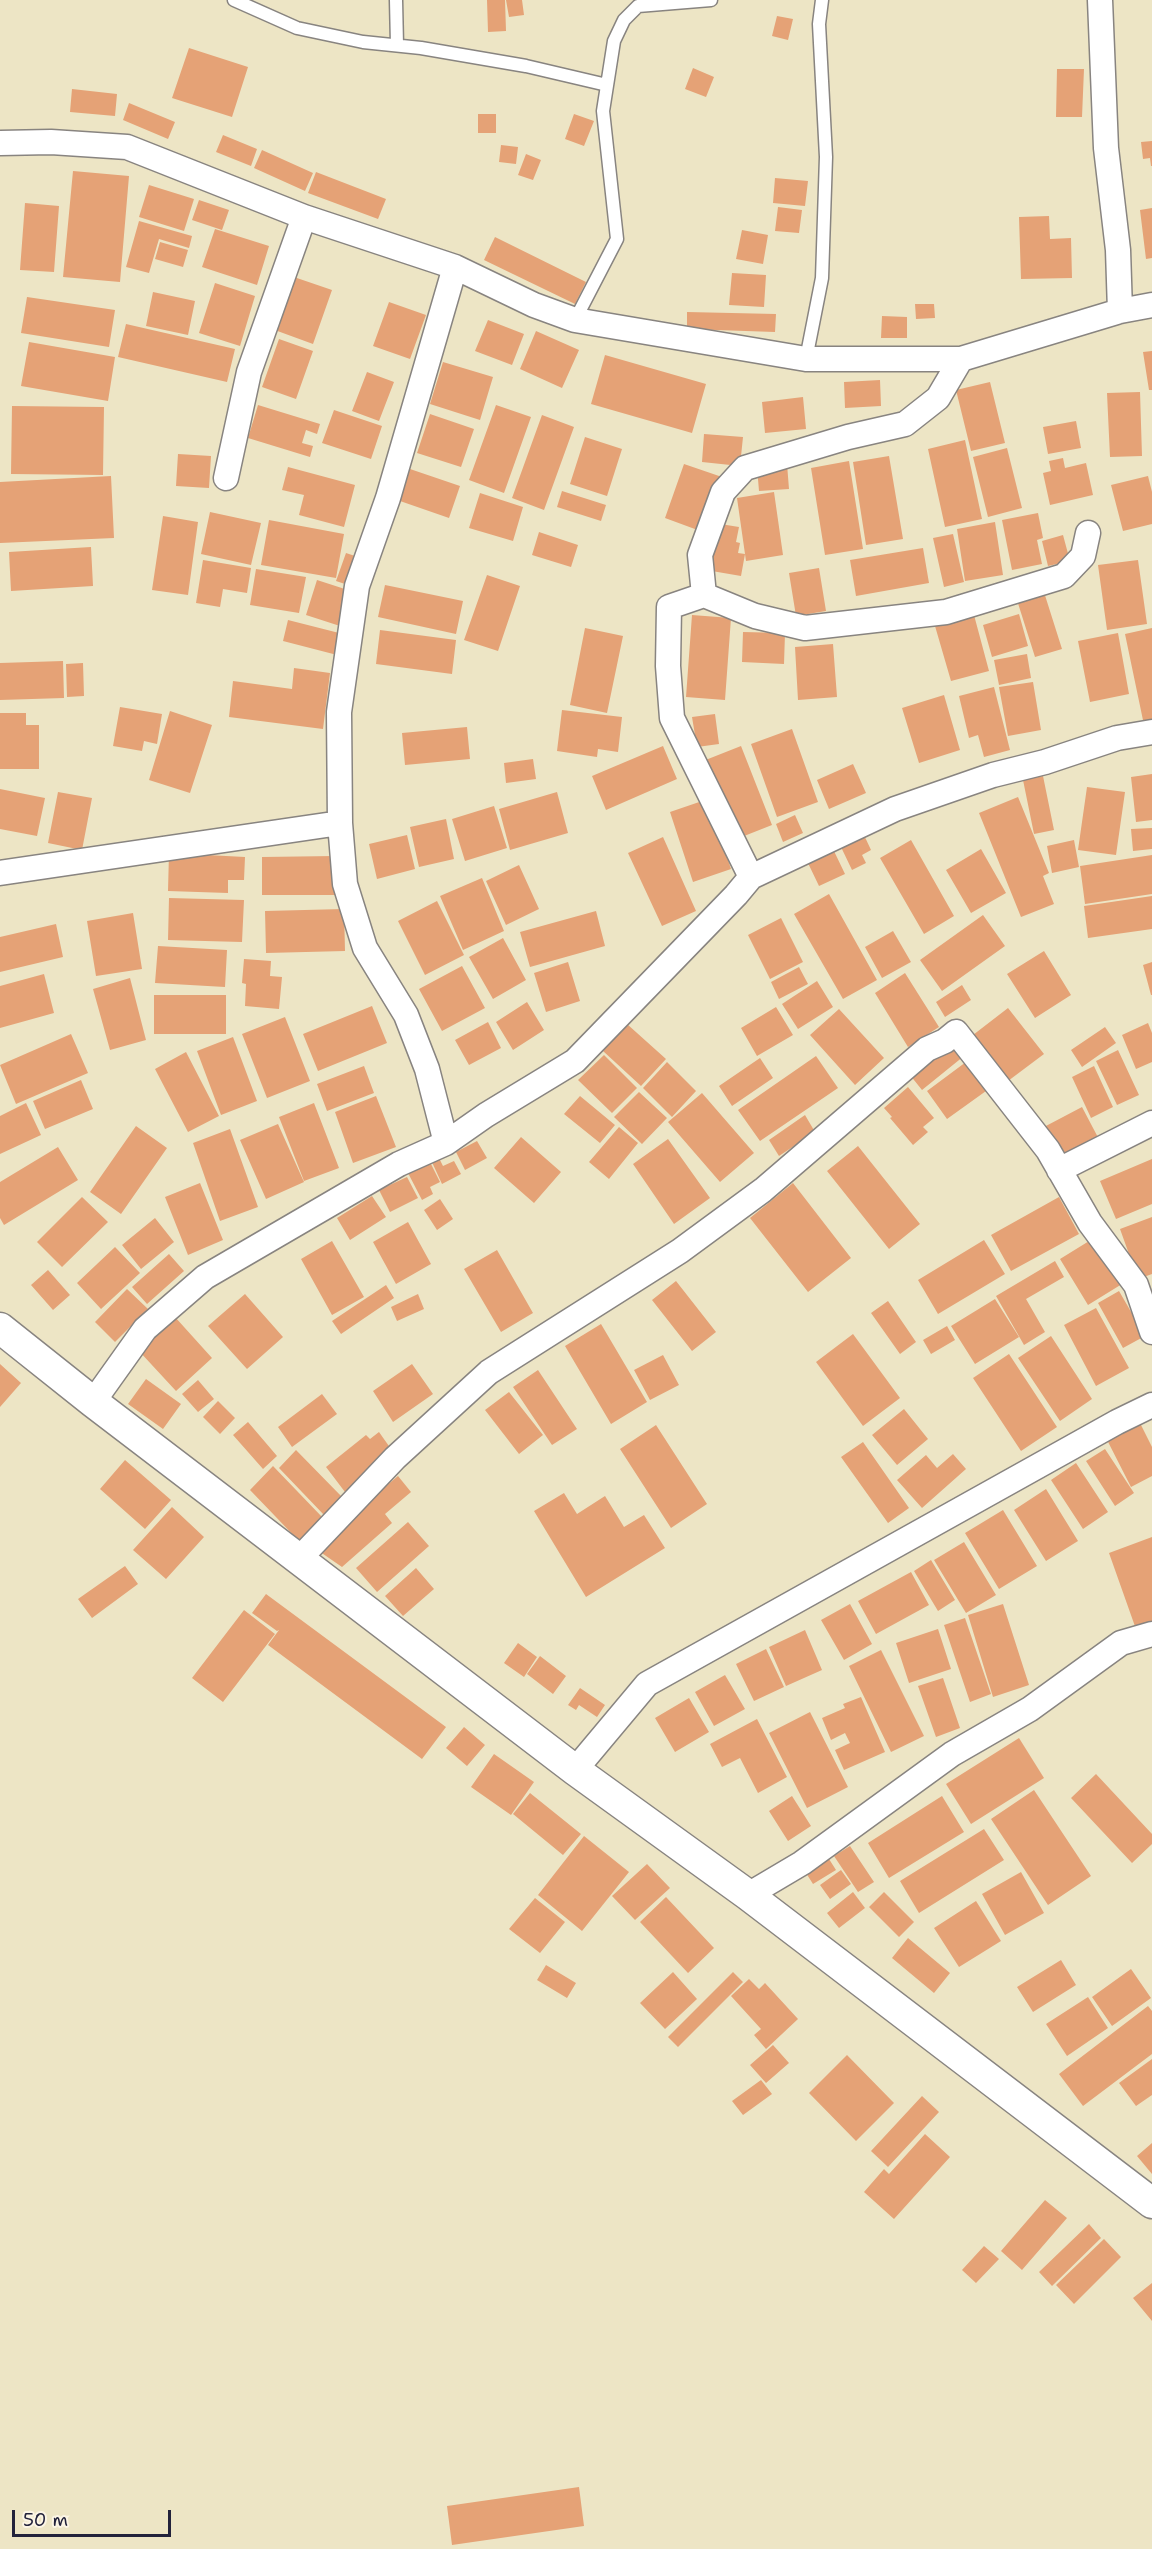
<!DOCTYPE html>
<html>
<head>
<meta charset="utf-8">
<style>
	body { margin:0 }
	#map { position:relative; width:1152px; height:2549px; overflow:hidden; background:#ede5c5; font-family:"Shantell Sans",sans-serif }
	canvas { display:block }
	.scale { position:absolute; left:12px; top:2510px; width:159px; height:27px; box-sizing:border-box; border:3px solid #22223b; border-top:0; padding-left:8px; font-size:18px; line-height:21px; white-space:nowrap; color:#22223b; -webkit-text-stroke:4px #fcf5e5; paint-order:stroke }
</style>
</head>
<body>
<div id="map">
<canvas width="1152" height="2549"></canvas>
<div class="scale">50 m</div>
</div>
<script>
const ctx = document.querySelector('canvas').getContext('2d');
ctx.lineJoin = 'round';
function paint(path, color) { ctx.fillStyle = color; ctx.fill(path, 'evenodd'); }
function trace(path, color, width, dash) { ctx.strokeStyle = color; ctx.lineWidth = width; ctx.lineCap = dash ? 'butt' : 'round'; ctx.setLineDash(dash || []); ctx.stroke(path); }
paint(new Path2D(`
	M487 0H505L506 31 488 32Z
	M506 0H522L524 15 509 17Z
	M777 16 793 19 788 40 772 36Z
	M189 48 248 67 232 117 172 98Z
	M693 68 714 77 706 97 685 89Z
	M1057 69H1084L1082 117H1056Z
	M72 89 117 94 115 116 70 112Z
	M129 103 175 122 168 139 123 120Z
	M478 114H496V133H478Z
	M574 114 594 121 584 146 565 139Z
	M223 135 257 149 251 166 216 152Z
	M1152 141V166H1151L1150 158 1143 159 1141 142Z
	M501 145 518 147 516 164 499 162Z
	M262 150 313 173 305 191 254 168Z
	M526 154 541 160 533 180 518 175Z
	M73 171 129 176 120 282 63 277Z
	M316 172 386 199 378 219 308 193Z
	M775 178 808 181 805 206 773 203Z
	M149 185 194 199 184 231 139 217Z
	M199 200 229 210 222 230 192 220Z
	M25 203 59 206 54 272 20 270Z
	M778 207 802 210 799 233 775 231Z
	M1152 208V258L1146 259 1140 210Z
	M1049 216 1050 239 1071 238 1072 278 1021 279 1019 217Z
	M139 221 192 236 189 248 159 239 149 273 126 267Z
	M215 229 269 246 257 285 202 267Z
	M742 230 768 235 763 264 736 259Z
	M495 237 586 282 575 304 484 260Z
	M160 242 188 250 183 267 155 259Z
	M732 273 766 275 764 307 729 305Z
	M291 276 332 290 313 344 272 329Z
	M215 283 255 296 240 346 199 333Z
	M153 292 195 301 188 335 146 326Z
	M27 297 115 310 109 347 21 333Z
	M389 302 426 315 410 359 373 346Z
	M915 304H934L935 318 916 319Z
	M687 312 776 314 775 332 687 329Z
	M882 316 907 317V338H881Z
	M488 320 524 334 512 365 475 351Z
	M126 324 235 349 227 382 118 357Z
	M536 331 579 350 562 388 520 369Z
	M279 339 313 351 296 399 262 387Z
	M29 342 115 357 108 401 21 386Z
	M1152 351V390H1149L1143 352Z
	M605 355 706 384 692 433 591 404Z
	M443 362 493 377 480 420 430 404Z
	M367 372 394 382 379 421 352 411Z
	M880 380 881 406 845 408 844 382Z
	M990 382 1005 443 971 451 956 390Z
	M1140 392 1142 456 1110 457 1107 393Z
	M803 397 806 429 765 433 762 402Z
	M258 405 320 424 317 434 306 430 302 443 313 446 310 457 248 438Z
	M496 405 531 417 504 493 469 480Z
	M12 406 104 407 103 475 11 474Z
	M334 410 382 426 371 459 322 443Z
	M430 414 474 429 461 467 417 453Z
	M542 415 574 427 544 510 512 498Z
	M1076 421 1081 448 1048 454 1043 427Z
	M704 434 743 437 740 466 702 462Z
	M585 437 622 449 607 496 570 484Z
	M965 440 982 519 945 527 928 449Z
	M1007 448 1022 508 988 517 973 457Z
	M178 454 211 456 209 488 176 486Z
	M889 456 903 539 866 545 853 462Z
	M1063 458 1065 468 1086 463 1093 495 1050 505 1043 473 1051 471 1049 461Z
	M849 461 863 549 825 555 811 468Z
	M684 464 722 477 703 532 665 518Z
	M787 464 789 489 759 491 757 467Z
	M288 467 355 485 344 527 299 515 304 495 282 490Z
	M410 469 460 486 449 518 400 501Z
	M111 476 114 538 0 543V482Z
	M1148 476 1152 492V524L1123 531 1111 485Z
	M562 491 606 505 601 521 557 507Z
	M774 492 783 555 746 561 737 498Z
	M480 493 523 507 513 541 469 528Z
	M210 512 261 523 251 565 201 554Z
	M1038 513 1043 538 1037 540 1042 564 1012 570 1002 520Z
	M163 516 198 522 188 595 152 590Z
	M269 520 344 534 336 578 261 565Z
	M995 522 1003 575 965 581 957 529Z
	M714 523 739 527 736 542 740 543 738 553 745 554 741 576 706 570Z
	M539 532 578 545 571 567 532 555Z
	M953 534 964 582 944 587 933 538Z
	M1063 535 1070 561 1048 566 1042 541Z
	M91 547 93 586 11 591 9 552Z
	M923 548 929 583 856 596 850 560Z
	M346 553 361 558 351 586 336 581Z
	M203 560 251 568 247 593 223 589 220 607 196 603Z
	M1138 560 1147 624 1107 630 1098 565Z
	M819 568 826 611 796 616 789 573Z
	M256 569 306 577 299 613 250 605Z
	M487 575 520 586 498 651 464 640Z
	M317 580 351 591 340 626 306 615Z
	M385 585 463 601 456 634 378 617Z
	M1043 589 1062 649 1035 657 1016 597Z
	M1019 614 1028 646 992 657 983 625Z
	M692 615 731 618 725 700 686 697Z
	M974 615 989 671 951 681 935 626Z
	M288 620 347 635 341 656 283 641Z
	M585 628 623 636 607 713 570 705Z
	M1152 628V724L1144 725 1125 634Z
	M380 630 456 640 452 674 376 664Z
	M743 632 785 633 784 664 742 662Z
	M1118 633 1129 694 1090 702 1078 641Z
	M833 644 837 697 798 700 795 647Z
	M1027 654 1031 678 999 685 994 660Z
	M63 661 64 698 0 700V663Z
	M83 663 84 696 67 697 66 664Z
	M294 668 330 673 323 729 229 717 233 681 292 689Z
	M1033 682 1041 730 1008 736 999 687Z
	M994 687 1010 750 984 757 978 735 969 738 959 696Z
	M944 695 960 750 919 763 902 708Z
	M120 707 162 714 157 744 144 741 142 751 113 746Z
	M562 710 622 717 618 752 598 749 597 757 557 751Z
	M170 711 212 725 190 793 149 780Z
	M0 713H26V725H39V769H0Z
	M715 714 719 744 697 747 692 717Z
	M467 727 470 759 405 765 402 733Z
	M792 729 818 802 777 817 751 744Z
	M663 746 677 779 606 810 592 776Z
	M741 746 772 825 734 840 703 761Z
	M533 759 536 779 506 783 504 763Z
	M853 764 866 793 829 809 817 780Z
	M1152 774V820L1136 822 1131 777Z
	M1043 776 1054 830 1034 834 1023 780Z
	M1087 787 1125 792 1116 855 1078 850Z
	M0 789 45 798 37 836 0 829Z
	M58 792 92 798 82 850 48 843Z
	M557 792 568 833 510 850 499 809Z
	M1018 797 1049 873 1043 876 1054 904 1021 917 979 813Z
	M708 799 731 869 693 882 670 812Z
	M494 806 507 848 465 861 452 819Z
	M795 815 803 833 783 842 776 824Z
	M446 819 454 859 419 867 410 827Z
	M1152 828V849L1133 851 1131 829Z
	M407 835 415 869 377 879 369 844Z
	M864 835 871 850 862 855 866 863 852 870 841 847Z
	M663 837 696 911 662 926 628 853Z
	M911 840 954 916 924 934 880 858Z
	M1074 840 1079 867 1052 873 1047 846Z
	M833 849 845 874 819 886 807 861Z
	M981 849 1006 893 971 913 946 870Z
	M169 853 245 857 244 880H228V893L168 891Z
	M1152 855V894L1085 904 1080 866Z
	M335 856 336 895H262V857Z
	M519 865 539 909 506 925 486 881Z
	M482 878 504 931 463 950 440 896Z
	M829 894 877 980 843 999 794 914Z
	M1152 896V929L1088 938 1084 906Z
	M169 898 244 900 242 942 168 940Z
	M437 901 464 955 425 975 398 921Z
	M344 909 345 951 266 953 265 911Z
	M596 911 605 946 530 967 520 932Z
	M133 913 142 969 96 976 87 921Z
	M983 915 1005 946 942 991 920 960Z
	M781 918 803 962 770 979 748 935Z
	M56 924 63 957 0 972V937Z
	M893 931 911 962 882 978 865 947Z
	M503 938 526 980 493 999 469 957Z
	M158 946 227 950 225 987 155 983Z
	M1044 951 1071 995 1035 1018 1007 974Z
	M244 959 271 961 270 976 282 977 279 1009 245 1006 246 984 242 983Z
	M568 962 580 1001 546 1012 534 973Z
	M1152 962V995H1151L1143 965Z
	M462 966 485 1008 442 1031 419 989Z
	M799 967 808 984 779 999 771 982Z
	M905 973 939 1027 908 1047 875 993Z
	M44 974 54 1013 0 1028V986Z
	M130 978 146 1040 110 1050 93 989Z
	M817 981 833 1007 798 1029 782 1004Z
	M962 985 971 1000 945 1017 936 1002Z
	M154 995H226V1034H154Z
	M527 1002 544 1030 513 1050 496 1022Z
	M372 1006 387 1043 318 1071 303 1034Z
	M776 1007 793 1035 757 1056 741 1028Z
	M1008 1008 1044 1054 1008 1081 973 1035Z
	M839 1009 884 1058 855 1085 810 1035Z
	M285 1017 310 1081 267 1098 242 1034Z
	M488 1022 501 1048 469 1065 455 1040Z
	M1148 1023 1152 1033V1062L1136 1069 1122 1035Z
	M627 1024 666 1059 641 1086 603 1051Z
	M1105 1027 1116 1043 1082 1067 1071 1050Z
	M71 1034 88 1073 16 1104 0 1065Z
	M233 1037 257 1101 221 1115 197 1051Z
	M953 1042 964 1056 922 1090 910 1075Z
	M1118 1050 1139 1095 1117 1105 1096 1061Z
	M186 1052 219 1116 188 1132 155 1069Z
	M604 1055 637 1088 612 1113 578 1080Z
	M816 1056 838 1088 760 1141 738 1110Z
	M760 1058 773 1078 732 1106 719 1086Z
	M667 1062 696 1091 672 1117 643 1088Z
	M966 1062 986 1091 947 1119 927 1091Z
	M364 1066 374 1093 327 1111 317 1084Z
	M1094 1066 1113 1107 1091 1118 1072 1077Z
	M81 1080 93 1109 45 1129 33 1101Z
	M908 1087 934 1118 923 1127 928 1132 913 1145 890 1118 892 1117 884 1108Z
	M639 1092 667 1118 642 1144 614 1117Z
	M702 1093 754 1153 720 1182 668 1122Z
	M376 1096 396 1147 353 1163 335 1112Z
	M580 1096 615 1125 600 1143 564 1114Z
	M26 1103 41 1135 0 1154V1116Z
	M314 1103 339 1168 304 1181 279 1117Z
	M1082 1107 1102 1145 1064 1165 1044 1127Z
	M805 1115 815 1132 779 1156 769 1140Z
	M278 1124 304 1182 266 1199 240 1140Z
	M136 1126 167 1148 121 1214 90 1192Z
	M619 1127 638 1143 609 1179 589 1162Z
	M230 1129 258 1207 220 1221 193 1143Z
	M521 1137 561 1172 534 1203 494 1168Z
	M668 1139 710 1198 674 1224 633 1164Z
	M477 1141 487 1158 465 1170 456 1152Z
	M858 1146 920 1224 889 1249 827 1171Z
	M58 1147 78 1180 4 1225 0 1218V1182Z
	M438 1156 443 1166 454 1161 461 1174 442 1184 431 1160Z
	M1152 1159V1204L1116 1219 1100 1181Z
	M431 1164 440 1182 430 1187 433 1194 422 1200 408 1173Z
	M407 1177 418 1198 390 1212 379 1190Z
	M200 1183 223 1240 188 1255 165 1197Z
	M793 1183 851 1258 808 1292 750 1218Z
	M372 1196 386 1217 350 1240 337 1218Z
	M82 1197 108 1222 62 1267 37 1242Z
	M1059 1197 1079 1234 1011 1271 991 1235Z
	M440 1199 453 1219 437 1230 424 1210Z
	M1152 1217V1274L1138 1279 1120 1229Z
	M155 1218 174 1242 141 1269 122 1245Z
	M408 1222 431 1264 396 1284 373 1242Z
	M1094 1238 1122 1284 1088 1305 1060 1259Z
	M984 1240 1005 1274 938 1314 918 1280Z
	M332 1241 364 1297 332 1315 301 1259Z
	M115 1247 140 1273 101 1309 77 1283Z
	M497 1250 533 1313 501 1332 464 1269Z
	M169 1254 184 1271 147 1304 132 1287Z
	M1055 1261 1064 1277 1026 1299 1045 1332 1024 1345 996 1296Z
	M48 1270 70 1295 53 1310 31 1285Z
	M676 1281 716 1332 692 1351 652 1300Z
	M386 1285 394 1298 341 1334 332 1321Z
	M127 1289 148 1309 115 1342 95 1322Z
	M1119 1291 1145 1336 1123 1348 1098 1303Z
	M245 1294 283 1337 247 1369 208 1326Z
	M418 1294 424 1309 397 1321 391 1307Z
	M995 1299 1019 1337 975 1364 951 1326Z
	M888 1301 916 1342 900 1354 871 1313Z
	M1096 1308 1129 1368 1096 1386 1064 1325Z
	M175 1317 212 1358 176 1391 139 1351Z
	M601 1324 647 1402 611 1424 565 1346Z
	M947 1326 955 1340 931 1354 923 1340Z
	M853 1334 900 1398 863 1426 816 1362Z
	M1051 1336 1092 1399 1060 1421 1018 1358Z
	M1009 1354 1057 1427 1021 1451 973 1378Z
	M663 1355 679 1385 650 1400 634 1370Z
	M0 1364 21 1383 0 1407Z
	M412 1364 433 1394 393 1422 373 1391Z
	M538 1370 577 1429 552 1445 513 1387Z
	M146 1379 181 1404 163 1429 128 1404Z
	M198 1380 214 1399 198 1412 182 1394Z
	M509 1392 543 1435 519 1454 485 1410Z
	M322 1394 337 1414 292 1447 278 1427Z
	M218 1401 235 1418 220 1434 203 1417Z
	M904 1409 928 1439 897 1465 872 1435Z
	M1137 1417 1152 1447V1476L1131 1487 1104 1434Z
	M248 1422 277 1456 263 1469 233 1435Z
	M656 1425 707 1504 671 1528 620 1449Z
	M379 1432 391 1449 386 1460 345 1492 326 1467 366 1435 370 1439Z
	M863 1442 909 1508 888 1523 841 1457Z
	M1105 1449 1134 1493 1115 1506 1086 1461Z
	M296 1450 342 1497 324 1515 279 1468Z
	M953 1454 966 1469 922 1508 897 1480 926 1455 937 1468Z
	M125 1460 171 1500 145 1529 100 1489Z
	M1076 1463 1108 1512 1083 1529 1051 1480Z
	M273 1466 323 1518 299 1541 250 1490Z
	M398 1476 411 1492 385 1514 392 1523 342 1567 313 1547Z
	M1046 1489 1078 1541 1046 1561 1014 1510Z
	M564 1493 577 1514 605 1496 624 1527 644 1515 665 1548 586 1597 534 1511Z
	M172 1507 204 1537 166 1579 133 1550Z
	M1003 1510 1037 1566 999 1589 965 1533Z
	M408 1522 429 1546 377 1592 356 1568Z
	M1152 1537V1627L1137 1632 1109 1553Z
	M964 1542 996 1595 966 1613 934 1560Z
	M931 1560 955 1600 938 1611 914 1571Z
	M125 1566 138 1584 92 1618 78 1599Z
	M416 1568 434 1589 403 1616 385 1596Z
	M911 1572 929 1605 876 1634 858 1601Z
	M266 1594 446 1727 422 1759 268 1645 279 1630 277 1631 252 1613Z
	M850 1604 872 1644 844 1660 821 1620Z
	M1003 1604 1029 1685 993 1697 968 1615Z
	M244 1610 275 1634 223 1702 192 1678Z
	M965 1618 991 1694 970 1702 944 1625Z
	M938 1629 951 1669 909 1683 896 1643Z
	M805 1630 822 1670 786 1686 769 1647Z
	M518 1643 537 1657 524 1677 504 1663Z
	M766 1649 784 1687 754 1701 736 1664Z
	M881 1650 924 1736 891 1752 849 1666Z
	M540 1656 566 1676 553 1694 527 1674Z
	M725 1675 745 1709 714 1726 695 1692Z
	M943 1678 960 1728 936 1737 918 1686Z
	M580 1688 605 1705 597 1717 579 1705 576 1710 568 1705Z
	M861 1697 885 1752 844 1770 835 1750 850 1743 845 1733 831 1740 822 1718 845 1708 843 1704Z
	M689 1698 709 1732 675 1752 655 1718Z
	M810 1712 848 1787 807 1808 769 1733Z
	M757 1719 787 1777 758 1793 740 1758 722 1767 710 1744Z
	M464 1727 485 1745 467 1766 446 1748Z
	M1019 1738 1044 1778 971 1824 946 1784Z
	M494 1754 534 1782 511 1815 471 1787Z
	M1096 1774 1152 1834V1844L1132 1863 1071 1798Z
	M1034 1790 1091 1876 1048 1905 991 1819Z
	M530 1793 581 1834 563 1855 513 1814Z
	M792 1796 811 1826 788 1841 769 1811Z
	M942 1796 964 1832 889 1878 868 1843Z
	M984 1829 1004 1860 919 1913 900 1881Z
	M584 1836 629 1872 582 1931 538 1895Z
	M850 1846 874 1882 858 1892 834 1856Z
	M829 1859 836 1870 813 1884 806 1873Z
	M647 1864 670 1888 635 1920 612 1896Z
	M841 1870 851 1884 830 1899 820 1885Z
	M1021 1872 1044 1913 1005 1935 982 1894Z
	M853 1892 865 1908 839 1928 827 1913Z
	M884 1892 914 1922 899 1937 869 1907Z
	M666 1897 714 1948 688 1973 640 1922Z
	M535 1898 565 1922 540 1953 509 1929Z
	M976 1901 1001 1941 959 1967 934 1928Z
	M908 1938 950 1973 934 1993 892 1958Z
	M1061 1960 1076 1985 1033 2012 1017 1987Z
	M546 1965 576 1983 567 1998 537 1980Z
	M1131 1969 1151 1998 1112 2026 1092 1997Z
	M673 1972 697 1999 665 2029 640 2003Z
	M733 1972 743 1982 678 2047 668 2037Z
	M749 1979 759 1989 765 1983 798 2019 766 2049 754 2035 761 2029 731 1996Z
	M1088 1997 1108 2028 1067 2056 1046 2024Z
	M1148 2006 1152 2011V2054L1083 2106 1059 2074Z
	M773 2045 789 2063 766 2083 750 2065Z
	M847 2055 894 2103 856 2141 809 2093Z
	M1152 2059V2095L1136 2106 1119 2083Z
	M761 2080 772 2094 743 2115 732 2101Z
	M922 2096 939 2112 888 2167 871 2151Z
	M925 2134 950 2157 894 2219 864 2192 884 2169 889 2174Z
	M1152 2143V2174L1137 2156Z
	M1045 2200 1067 2218 1022 2270 1001 2251Z
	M1089 2224 1101 2238 1052 2286 1039 2272Z
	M1104 2239 1121 2257 1074 2304 1056 2285Z
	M984 2246 999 2259 976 2283 962 2270Z
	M1152 2283V2321L1133 2298Z
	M579 2487 584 2526 452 2545 447 2506Z`), '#e5a276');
const service = new Path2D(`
	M234 0 297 28 363 42 421 48 526 66 607 85
	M396 0 397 45
	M575 320 617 239 603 111 614 41 624 20 638 6 711 0
	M806 359 822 278 826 157 819 24 822 0`);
const minor = new Path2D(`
	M1100 0 1106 148 1118 250 1120 311
	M0 143 51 142 127 147 304 217 455 267 534 305 575 320 806 359H961L1120 311 1152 305
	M226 478 249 372 304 217
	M704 595 700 555 723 492 745 468 848 437 905 424 938 398 961 359
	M0 873 340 823
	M751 877 672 718 668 666 669 607 704 595 755 616 805 628 946 612 1064 576 1083 556 1088 533
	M446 1143 427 1069 406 1015 365 948 345 884 340 823 339 712 357 586 388 498 455 267
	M1059 1170 1152 1123
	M93 1402 145 1329 205 1277 399 1164 446 1143 486 1115 575 1061 736 895 751 877 895 809 993 775 1045 762 1117 738 1152 732
	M298 1560 395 1458 489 1372 680 1251 763 1190 927 1049 945 1041 956 1032 1048 1150 1090 1223 1136 1285 1152 1332
	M575 1770 647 1684 1117 1422 1152 1405
	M748 1895 802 1863 952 1754 1030 1709 1121 1643 1152 1634`);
const tertiary = new Path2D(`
	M0 1328 93 1402 575 1770 748 1895 1152 2203`);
trace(service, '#888480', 15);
trace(minor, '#888480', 27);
trace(tertiary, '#888480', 33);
trace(service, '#fff', 12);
trace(minor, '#fff', 24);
trace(tertiary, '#fff', 30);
</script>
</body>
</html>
